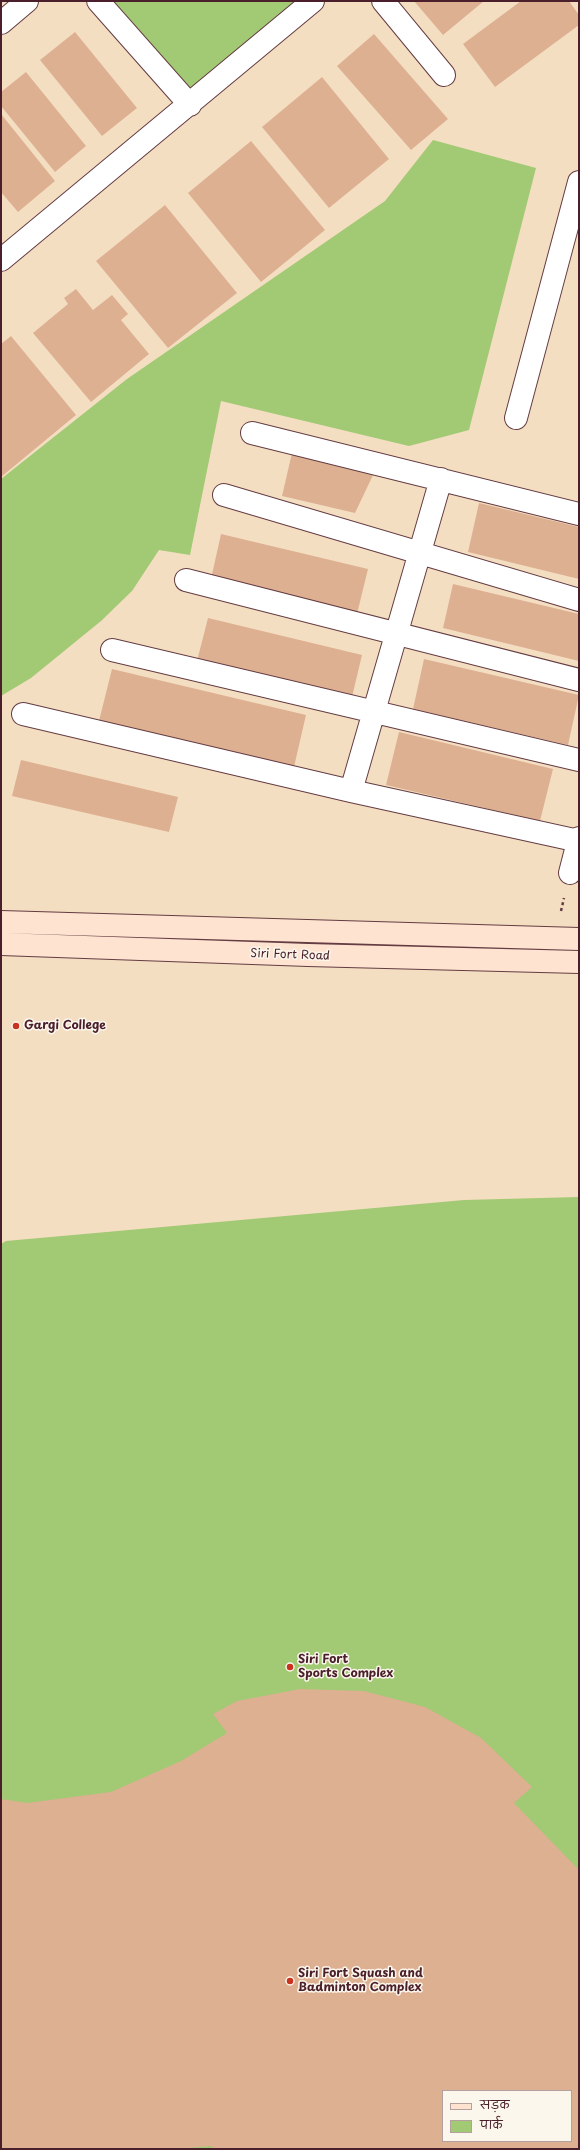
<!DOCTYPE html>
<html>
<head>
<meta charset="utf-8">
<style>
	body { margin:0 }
	#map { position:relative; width:580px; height:2150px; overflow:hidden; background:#f4dec2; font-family:"Playpen Sans","Playpen Sans Deva",sans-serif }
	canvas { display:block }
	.frame { position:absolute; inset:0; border:2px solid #4a1f2b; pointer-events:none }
	.legend { position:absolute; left:442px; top:2090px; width:130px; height:52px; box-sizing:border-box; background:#fbf7ec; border:1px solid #b4a19f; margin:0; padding:5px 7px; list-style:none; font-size:12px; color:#4a1f2b }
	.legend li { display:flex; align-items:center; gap:8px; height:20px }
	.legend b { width:20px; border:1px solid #b4a19f }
</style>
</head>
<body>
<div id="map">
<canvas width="580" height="2150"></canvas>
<div class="frame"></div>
<ul class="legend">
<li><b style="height:5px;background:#fee3d1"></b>सड़क</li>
<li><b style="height:11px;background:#a2c973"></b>पार्क</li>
</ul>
</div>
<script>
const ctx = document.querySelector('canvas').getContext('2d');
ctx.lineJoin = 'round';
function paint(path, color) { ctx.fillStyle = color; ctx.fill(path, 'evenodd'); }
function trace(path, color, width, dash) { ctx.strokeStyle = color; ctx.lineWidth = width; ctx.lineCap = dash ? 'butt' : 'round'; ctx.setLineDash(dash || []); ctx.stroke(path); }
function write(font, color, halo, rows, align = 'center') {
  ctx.font = font + ' "Playpen Sans",sans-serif'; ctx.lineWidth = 3; ctx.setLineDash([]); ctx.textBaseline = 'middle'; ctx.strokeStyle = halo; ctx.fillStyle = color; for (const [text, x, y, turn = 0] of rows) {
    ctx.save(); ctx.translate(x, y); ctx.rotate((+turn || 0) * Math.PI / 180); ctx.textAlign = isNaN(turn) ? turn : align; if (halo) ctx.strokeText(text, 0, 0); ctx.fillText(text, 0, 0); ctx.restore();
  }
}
paint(new Path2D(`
	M110 1H296L190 93Z
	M433 140 536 168 469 430 409 446 221 401 190 555 159 550 132 591 101 621 31 678 1 696V479L127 379 385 201Z
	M579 1197V2149H1V1244L6 1241 464 1200ZM443 2091H571V2141H443Z`), '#a2c973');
paint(new Path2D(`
	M414 1H484L443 35Z
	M521 1H569L579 15V25L495 87 463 44Z
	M75 32 137 108 102 136 40 60Z
	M374 34 448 119 411 150 337 66Z
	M26 72 86 146 55 172 1 106V92Z
	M322 77 389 159 329 208 262 127Z
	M1 114 55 181 18 212 1 192Z
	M251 141 325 230 261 282 188 193Z
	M165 205 237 293 168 348 96 261Z
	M76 289 93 310 112 295 128 314 121 320 149 354 91 402 33 333 68 304 64 298Z
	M11 336 76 415 1 477V344Z
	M292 453 374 473 355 513 282 496Z
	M479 503 579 527V579L468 552Z
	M221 534 368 569 357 614 211 579Z
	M453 584 579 614V661L443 628Z
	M208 618 362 655 352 697 197 661Z
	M424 659 579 695 568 745 413 709Z
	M112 669 306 715 294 767 99 721Z
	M399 732 553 769 540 821 386 785Z
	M21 760 178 797 169 832 12 796Z
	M300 1689 364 1691 425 1707 481 1738 532 1787 514 1803 579 1870V2149H213L212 2146 176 2149H1V1799L27 1803 111 1792 181 1761 227 1733 213 1714 237 1701ZM443 2091H571V2141H443Z`), '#deb092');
const street = new Path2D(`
	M98 1 190 105
	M383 1 444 75
	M1 23 27 1
	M1 260 313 1
	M516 418 579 182
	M252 433 579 514
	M224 495 579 600
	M186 580 579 680
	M112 650 579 760
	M23 714 351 791 579 841
	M351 791 441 479
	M570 873 579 838`);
const secondary = new Path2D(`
	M1 922 579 939
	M1 944 308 955 579 962`);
trace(street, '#643c42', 24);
trace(secondary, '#643c42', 24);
trace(new Path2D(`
	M561 911 564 898`), '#643c42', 2.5, [3, 3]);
trace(street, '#fff', 22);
trace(secondary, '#fee3d1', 22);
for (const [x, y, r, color] of [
	[16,1026,4,"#c8321e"],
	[290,1667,4,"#c8321e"],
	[290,1981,4,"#c8321e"]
]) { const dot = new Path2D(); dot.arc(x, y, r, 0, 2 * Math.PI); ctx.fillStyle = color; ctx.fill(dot); trace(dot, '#fbf7ec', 1.5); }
write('12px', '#4a1f2b', '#fbf7ec', [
	["Siri Fort Road",290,955,2]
]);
write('bold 12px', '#4a1f2b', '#fbf7ec', [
	["Gargi College",24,1026],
	["Siri Fort",298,1660],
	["Sports Complex",298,1674],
	["Siri Fort Squash and",298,1974],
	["Badminton Complex",298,1988]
], 'left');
</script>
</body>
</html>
